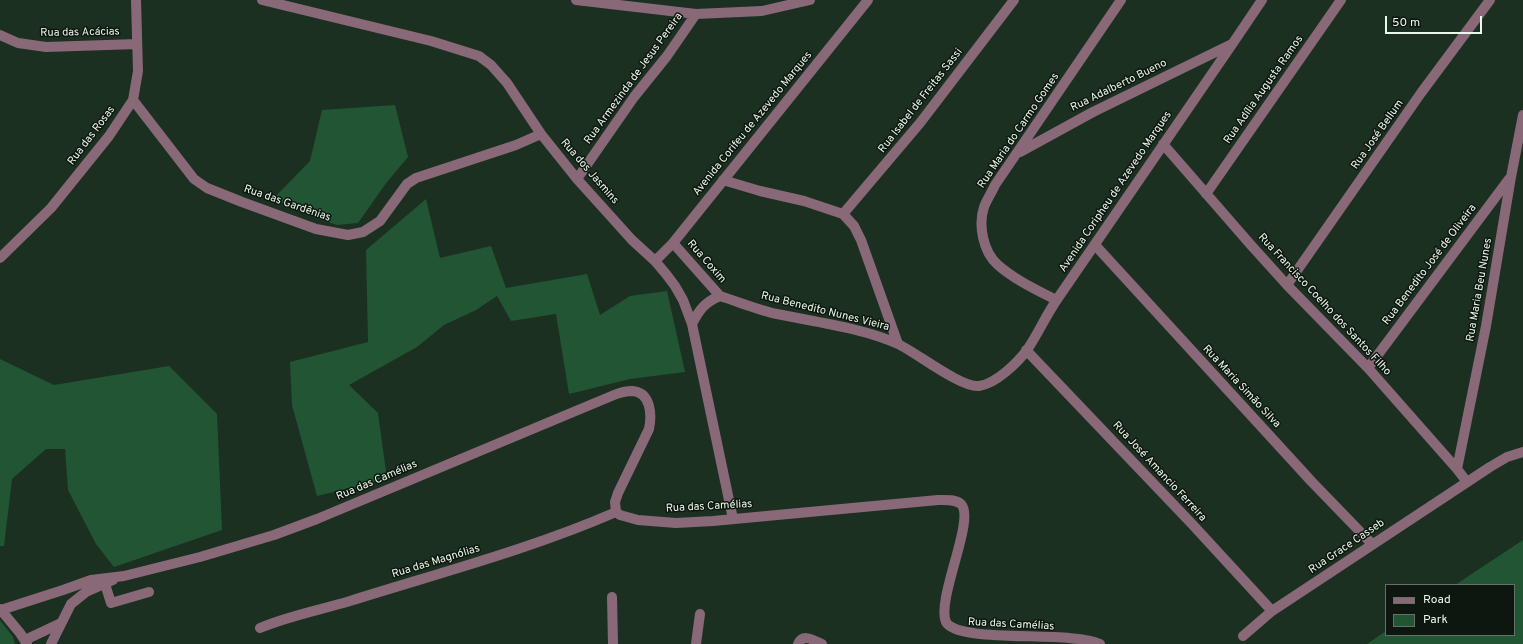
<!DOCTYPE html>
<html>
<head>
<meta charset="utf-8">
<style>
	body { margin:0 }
	#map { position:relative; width:1523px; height:644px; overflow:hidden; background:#1c3021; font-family:Overpass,sans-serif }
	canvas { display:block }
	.legend { position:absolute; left:1385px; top:584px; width:130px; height:52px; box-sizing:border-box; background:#0d160f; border:1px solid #657067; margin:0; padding:5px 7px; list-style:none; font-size:12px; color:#eaf7ec }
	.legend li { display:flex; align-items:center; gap:8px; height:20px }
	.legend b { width:20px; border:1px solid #657067 }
	.scale { position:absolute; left:1385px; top:16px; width:97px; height:18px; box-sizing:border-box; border:2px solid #eaf7ec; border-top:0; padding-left:5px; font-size:12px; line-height:14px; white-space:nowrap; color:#eaf7ec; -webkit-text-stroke:3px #0d160f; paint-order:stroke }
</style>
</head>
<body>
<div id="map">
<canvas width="1523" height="644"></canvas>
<ul class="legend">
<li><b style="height:5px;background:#896978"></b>Road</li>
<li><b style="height:11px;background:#253"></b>Park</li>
</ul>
<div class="scale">50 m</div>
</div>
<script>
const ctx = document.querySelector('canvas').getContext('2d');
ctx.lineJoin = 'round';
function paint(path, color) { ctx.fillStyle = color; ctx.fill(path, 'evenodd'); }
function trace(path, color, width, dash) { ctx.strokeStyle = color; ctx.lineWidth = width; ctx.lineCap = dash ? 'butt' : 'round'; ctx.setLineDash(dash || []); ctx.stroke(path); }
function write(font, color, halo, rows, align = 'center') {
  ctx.font = font + ' Overpass,sans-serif'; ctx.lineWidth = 3; ctx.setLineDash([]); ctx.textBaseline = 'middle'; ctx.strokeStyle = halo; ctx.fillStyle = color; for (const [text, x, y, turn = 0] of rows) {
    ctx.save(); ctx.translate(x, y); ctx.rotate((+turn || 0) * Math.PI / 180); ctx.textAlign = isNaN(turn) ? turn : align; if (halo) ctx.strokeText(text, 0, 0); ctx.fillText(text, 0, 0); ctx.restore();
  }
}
paint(new Path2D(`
	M395 105 408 157 387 182 358 223 337 225 315 218 273 199 310 161 322 110Z
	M426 199 440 258 491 246 506 288 587 274 600 315 630 296 667 291 685 372 630 379 569 394 556 314 511 321 497 296 476 310 444 325 417 347 349 385 378 413 387 479 317 496 292 405 290 362 368 342 366 250Z
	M0 359 54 385 169 366 217 414 222 530 114 567 96 544 68 490 65 449H46L12 479 4 546H0Z
	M1523 540V644H1367L1386 631V635H1514V585H1455Z
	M0 620 13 637 15 644H0Z`), '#253');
trace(new Path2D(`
	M262 0 431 41 479 56 491 65 507 83 541 134 577 179 632 240 655 261 666 274 675 286 683 300 692 324 733 519
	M576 0 696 14 762 11 810 0
	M0 35 18 43 46 47 137 44
	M133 100 194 179 207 188 242 202 316 229 348 235 363 232 380 221 407 184 416 178 516 145 541 134
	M1163 144 1250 244 1287 285 1368 368 1457 469 1467 482
	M1020 152 1093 112 1232 44
	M577 179 634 97 667 56 696 14
	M723 180 760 191 804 201 843 214 854 226 861 240 898 344
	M1206 194 1341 0
	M843 214 920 123 1014 0
	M673 243 720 296
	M1095 245 1312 482 1372 544
	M0 258 51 208 109 136 133 100 138 71 136 0
	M655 261 673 243 868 0
	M1287 285 1421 93 1490 0
	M1056 300C1037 290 1015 280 998 265 983 252 978 225 984 207 987 199 992 192 995 185L1121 0
	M692 324C699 310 705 302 720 296 739 302 758 310 777 314 815 322 863 328 898 344 917 353 961 388 979 386 996 384 1018 362 1027 350 1038 334 1046 315 1058 298 1116 213 1174 128 1233 43L1262 0
	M1026 350 1192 524 1272 611
	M1368 368 1509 179
	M1457 469 1486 326 1511 177 1523 115
	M105 584 111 603 149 592
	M612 597 613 644
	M0 609 20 633 27 644
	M1 610 63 590 91 580 124 576 200 557 274 535 317 519 614 395C619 393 626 391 632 391 651 392 652 415 649 429L618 493 615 502 616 512 620 515 638 520 676 523 713 521 938 500C945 500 955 499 961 504 976 519 936 599 946 622 958 644 1071 630 1100 644
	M260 628C288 616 320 610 350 601 439 573 531 549 616 512
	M1243 636 1272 611 1490 467 1507 457 1523 452
	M25 640 61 623
	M51 644 71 604 86 592 113 580
	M696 644 700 614
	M798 644C803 633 813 640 822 644`), '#896978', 10);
write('11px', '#eaf7ec', '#0d160f', [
	["Rua das Acácias",80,33,-1],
	["Rua Armezinda de Jesus Pereira",634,79,-54],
	["Rua Adalberto Bueno",1119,86,-26],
	["Rua Adília Augusta Ramos",1264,90,-55],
	["Rua Isabel de Freitas Sassi",921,101,-52],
	["Avenida Corifeu de Azevedo Marques",753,124,-51],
	["Rua Maria do Carmo Gomes",1019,131,-56],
	["Rua José Bellum",1378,135,-55],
	["Rua das Rosas",92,136,-53],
	["Rua dos Jasmins",589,172,49],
	["Avenida Coripheu de Azevedo Marques",1116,192,-56],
	["Rua das Gardênias",287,204,19],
	["Rua Coxim",706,262,49],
	["Rua Benedito José de Oliveira",1430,265,-53],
	["Rua Maria Beu Nunes",1480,290,-80],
	["Rua Francisco Coelho dos Santos Filho",1324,305,47],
	["Rua Benedito Nunes Vieira",825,312,14],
	["Rua Maria Simão Silva",1241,387,47],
	["Rua José Amancio Ferreira",1159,472,47],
	["Rua das Camélias",377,481,-23],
	["Rua das Camélias",709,507,-3],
	["Rua Grace Casseb",1347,547,-34],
	["Rua das Magnólias",436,562,-17],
	["Rua das Camélias",1011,625,3]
]);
</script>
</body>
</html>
